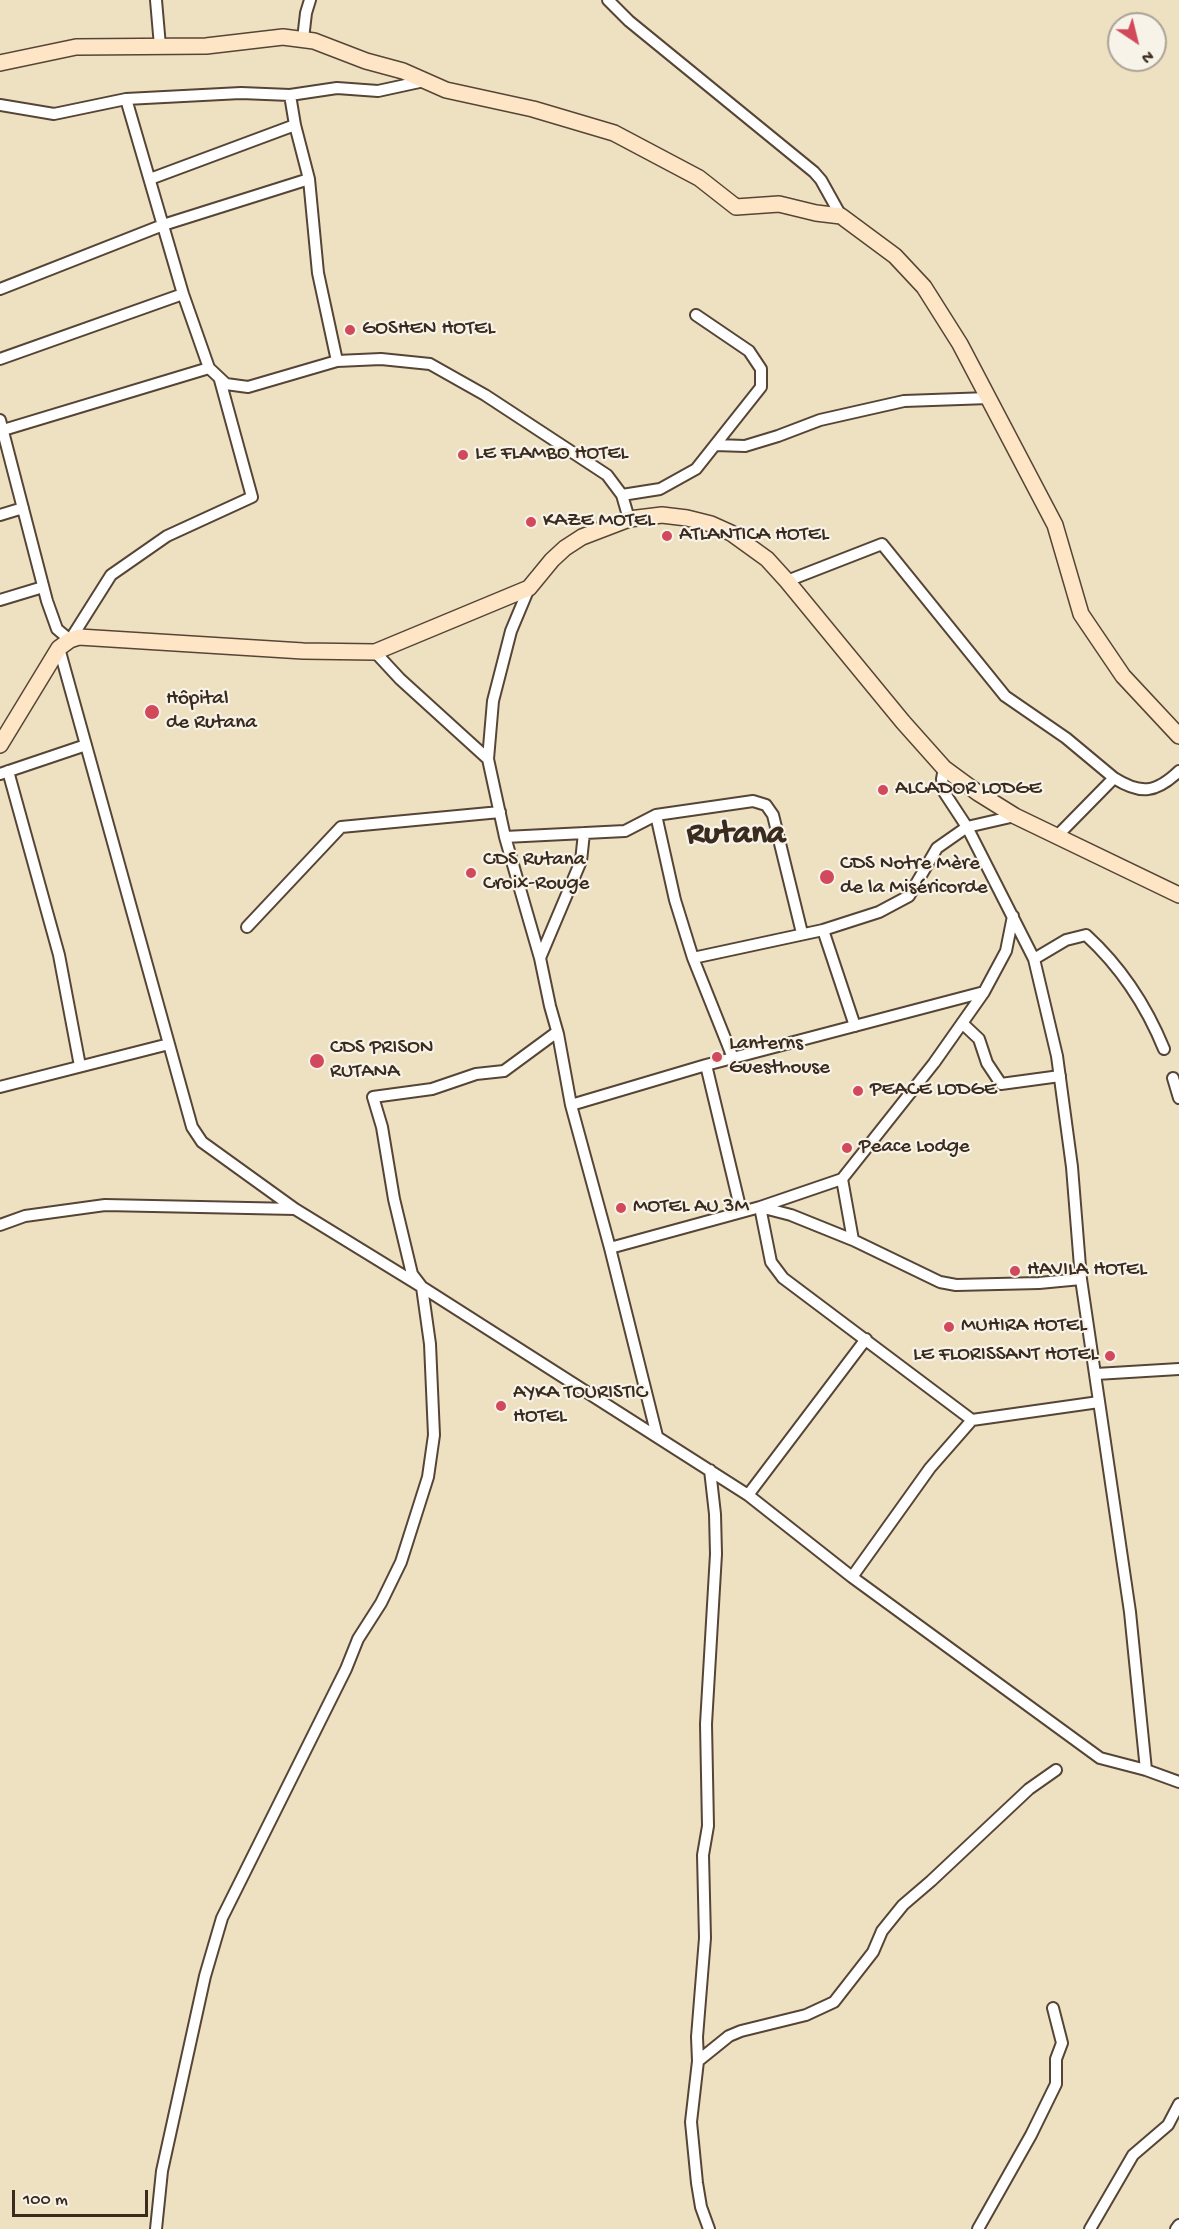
<!DOCTYPE html>
<html>
<head>
<meta charset="utf-8">
<style>
	body { margin:0 }
	#map { position:relative; width:1179px; height:2229px; overflow:hidden; background:#eee1c1; font-family:"Gochi Hand",sans-serif }
	canvas { display:block }
	.north { position:absolute; left:1107px; top:12px; width:60px; height:60px; box-sizing:border-box; background:#f7f3e8; border:2px solid #aca397; border-radius:50%; rotate:145deg; font-size:16px; font-weight:700; line-height:24px; text-align:center; color:#3b2a1e }
	.north::after { content:''; display:block; margin:auto; width:21px; height:27px; background:#d1495b; clip-path:polygon(50% 0,100% 100%,50% 72%,0 100%) }
	.scale { position:absolute; left:12px; top:2190px; width:136px; height:27px; box-sizing:border-box; border:3px solid #3b2a1e; border-top:0; padding-left:8px; font-size:18px; line-height:21px; white-space:nowrap; color:#3b2a1e; -webkit-text-stroke:4px #f7f3e8; paint-order:stroke }
</style>
</head>
<body>
<div id="map">
<canvas width="1179" height="2229"></canvas>
<div class="north">N</div>
<div class="scale">100 m</div>
</div>
<script>
const ctx = document.querySelector('canvas').getContext('2d');
ctx.lineJoin = 'round';
function trace(path, color, width, dash) { ctx.strokeStyle = color; ctx.lineWidth = width; ctx.lineCap = dash ? 'butt' : 'round'; ctx.setLineDash(dash || []); ctx.stroke(path); }
function write(font, color, halo, rows, align = 'center') {
  ctx.font = font + ' "Gochi Hand",sans-serif'; ctx.lineWidth = 4.5; ctx.setLineDash([]); ctx.textBaseline = 'middle'; ctx.strokeStyle = halo; ctx.fillStyle = color; for (const [text, x, y, turn = 0] of rows) {
    ctx.save(); ctx.translate(x, y); ctx.rotate((+turn || 0) * Math.PI / 180); ctx.textAlign = isNaN(turn) ? turn : align; if (halo) ctx.strokeText(text, 0, 0); ctx.fillText(text, 0, 0); ctx.restore();
  }
}
const street = new Path2D(`
	M156 0 160 46
	M608 0 629 21 814 172 821 180 841 216
	M303 39 306 13 310 0
	M290 95 295 125 309 179 318 273 337 361
	M126 99 183 294 209 368
	M0 105 54 114 126 99 241 93 290 95 337 88 378 91 424 81
	M150 179 295 125
	M0 289 163 225 309 179
	M0 359 183 294
	M0 420 47 601 57 629 70 640 111 575 167 536 252 497 220 380
	M0 431 209 368 226 384 248 387 337 361 381 359 430 364 485 395 607 475 622 495 629 519
	M715 445 745 446 778 436 820 420 904 401 989 398
	M622 495 660 489 696 469 761 387V369L749 351 696 315
	M0 515 23 508
	M787 581 882 544 1005 696 1066 738 1114 778
	M529 588 511 631 493 701 488 759 505 837 540 958 550 1006 558 1034 571 1105 610 1248 657 1436
	M0 600 43 587
	M59 648 192 1127 202 1142 295 1209
	M375 652 400 679 488 759
	M944 768 942 779 944 792 967 827 1034 959 1057 1056 1072 1167 1081 1279 1130 1612 1146 1770
	M8 771 59 955 80 1066
	M0 774 86 745
	M1057 836 1114 778C1141 795 1156 793 1179 771
	M505 837 625 831 656 815
	M247 927 341 827 500 812
	M540 958 581 861 584 833
	M693 958 823 930
	M1034 959 1066 940 1086 935C1121 967 1146 1005 1164 1049
	M962 1023 979 1039 987 1063 1001 1084 1060 1076
	M855 1026 823 930 879 912 909 896 937 848 967 827 1015 816
	M733 1058 693 958 675 900 656 815 753 801 766 805 773 815 802 933
	M706 1065 741 1211
	M1173 1078 1179 1098
	M0 1087 169 1044
	M571 1105 706 1065 984 992
	M842 1179 760 1207 771 1262 783 1278 972 1420 1099 1402
	M0 1225 25 1216 105 1205 295 1209 422 1287 748 1495 852 1577 1100 1758 1146 1770 1179 1782
	M853 1240 842 1179 934 1063 984 992 1006 951 1013 916
	M610 1248 760 1207 791 1215 853 1240 940 1282 956 1285 1039 1283 1081 1279
	M1096 1374 1179 1369
	M748 1495 866 1339
	M852 1577 930 1468 972 1420
	M698 2061 729 2036 741 2031 806 2015 834 2002 873 1952 882 1931 903 1905 931 1881 1029 1789 1056 1770
	M156 2229 162 2171 205 1976 222 1918 346 1669 358 1639 381 1603 401 1562 428 1477 434 1435 430 1344 422 1287 412 1274 394 1199 382 1127 373 1097 432 1089 476 1074 504 1071 557 1032
	M709 2229 701 2207 697 2183 691 2122 698 2061 697 2037 705 1938 703 1855 708 1826 706 1724 716 1554 715 1514 710 1470
	M978 2229 1031 2135 1056 2084V2059L1062 2043 1053 2008
	M1090 2229 1133 2155 1168 2125 1179 2104
	M1176 2229 1179 2225`);
const secondary = new Path2D(`
	M0 63 76 47 206 46 283 37 314 41 366 61 403 71 446 90 533 109 614 133 699 178 736 207 779 204 816 213 841 216 895 256 924 287 960 344 1055 525 1081 614 1123 676 1179 736
	M0 745 59 648 70 640 79 637 303 651 375 652 529 588 552 560 565 548 582 537 629 519 662 515 687 518 711 524 731 533 767 559 787 581 903 722 944 768 978 793 1015 816 1179 895`);
trace(street, '#564536', 14);
trace(secondary, '#564536', 18);
trace(street, '#fff', 10);
trace(secondary, '#fde5c5', 15);
for (const [x, y, r, color] of [
	[350,330,6,"#d1495b"],
	[463,455,6,"#d1495b"],
	[531,522,6,"#d1495b"],
	[667,536,6,"#d1495b"],
	[152,712,8,"#d1495b"],
	[883,790,6,"#d1495b"],
	[471,873,6,"#d1495b"],
	[827,877,8,"#d1495b"],
	[717,1057,6,"#d1495b"],
	[317,1061,8,"#d1495b"],
	[858,1091,6,"#d1495b"],
	[847,1148,6,"#d1495b"],
	[621,1208,6,"#d1495b"],
	[1015,1271,6,"#d1495b"],
	[949,1327,6,"#d1495b"],
	[1110,1356,6,"#d1495b"],
	[501,1406,6,"#d1495b"]
]) { const dot = new Path2D(); dot.arc(x, y, r, 0, 2 * Math.PI); ctx.fillStyle = color; ctx.fill(dot); trace(dot, '#f7f3e8', 2); }
write('21px', '#3b2a1e', '#f7f3e8', [
	["GOSHEN HOTEL",362,330],
	["LE FLAMBO HOTEL",475,455],
	["KAZE MOTEL",543,522],
	["ATLANTICA HOTEL",679,536],
	["Hôpital",166,700],
	["de Rutana",166,724],
	["ALCADOR LODGE",895,790],
	["CDS Rutana",483,861],
	["Croix-Rouge",483,885],
	["CDS Notre Mère",840,865],
	["de la Miséricorde",840,889],
	["Lanterns",729,1045],
	["Guesthouse",729,1069],
	["CDS PRISON",330,1049],
	["RUTANA",330,1073],
	["PEACE LODGE",870,1091],
	["Peace Lodge",859,1148],
	["MOTEL AU 3M",633,1208],
	["HAVILA HOTEL",1027,1271],
	["MUHIRA HOTEL",961,1327],
	["LE FLORISSANT HOTEL",1098,1356,"right"],
	["AYKA TOURISTIC",513,1394],
	["HOTEL",513,1418]
], 'left');
write('bold 33px', '#3b2a1e', '#f7f3e8', [
	["Rutana",736,836]
]);
</script>
</body>
</html>
